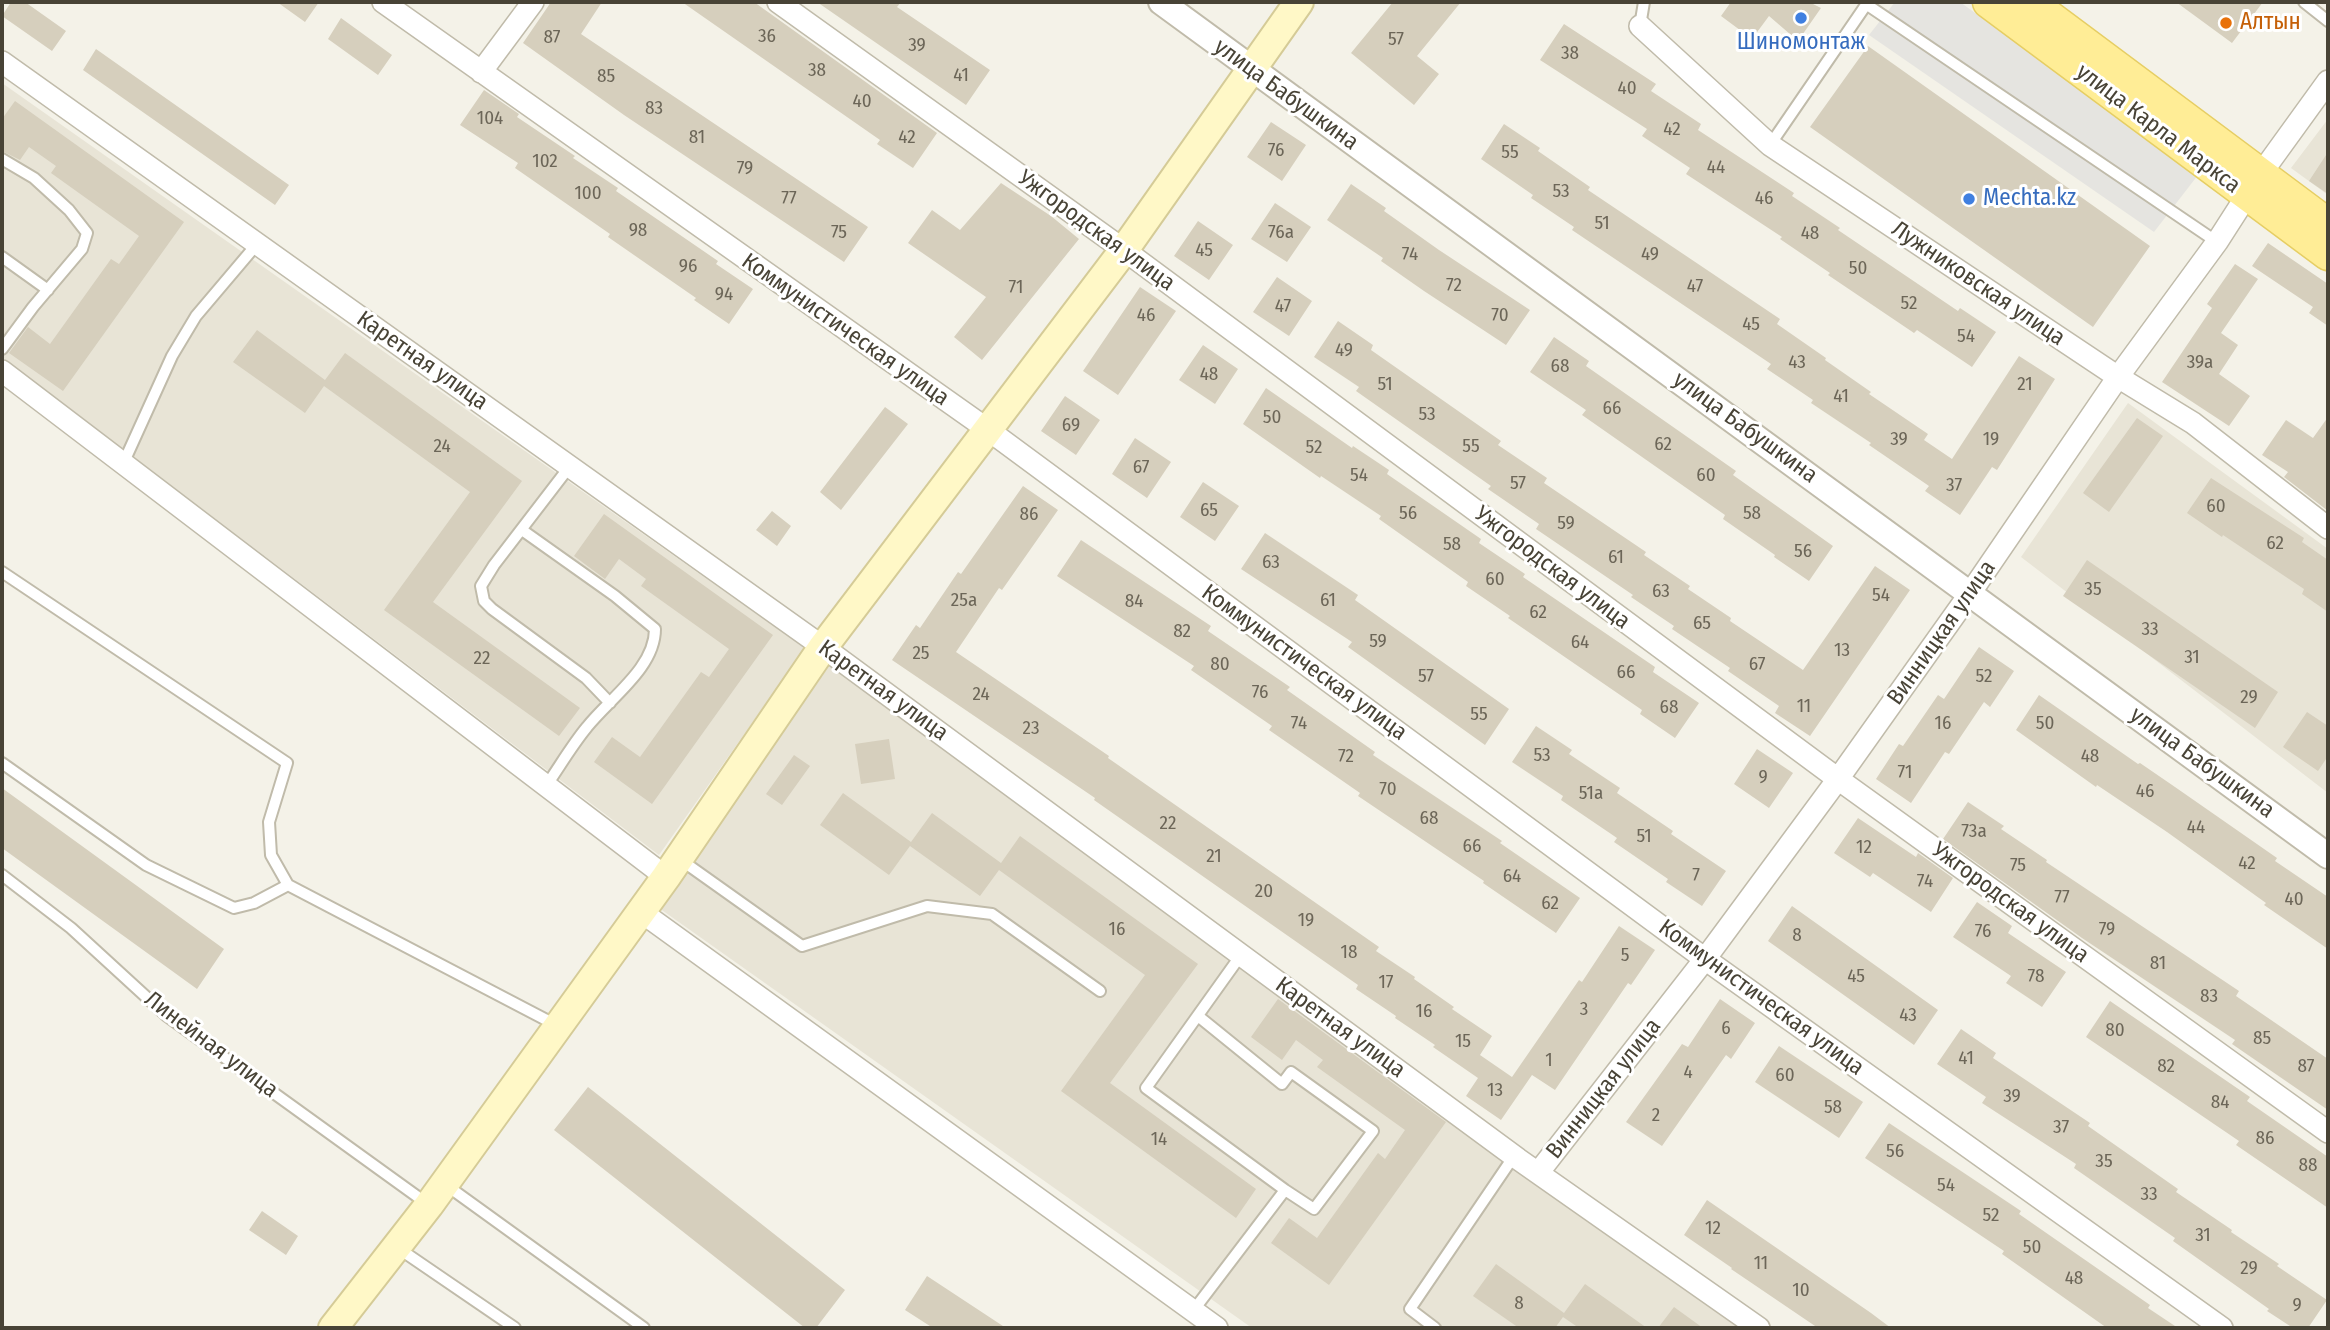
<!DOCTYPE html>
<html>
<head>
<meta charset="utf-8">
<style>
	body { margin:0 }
	#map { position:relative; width:2330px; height:1330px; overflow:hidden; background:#f4f2e8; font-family:"Fira Sans Condensed",sans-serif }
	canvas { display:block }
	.frame { position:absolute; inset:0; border:4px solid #484336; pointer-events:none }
</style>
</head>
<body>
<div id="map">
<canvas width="2330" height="1330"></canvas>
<div class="frame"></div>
</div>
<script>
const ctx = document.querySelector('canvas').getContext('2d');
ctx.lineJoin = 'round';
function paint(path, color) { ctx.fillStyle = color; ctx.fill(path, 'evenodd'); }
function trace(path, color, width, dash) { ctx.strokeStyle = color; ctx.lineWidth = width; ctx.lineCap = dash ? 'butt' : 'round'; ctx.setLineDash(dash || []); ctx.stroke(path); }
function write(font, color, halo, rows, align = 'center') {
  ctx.font = font + ' "Fira Sans Condensed",sans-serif'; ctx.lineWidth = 6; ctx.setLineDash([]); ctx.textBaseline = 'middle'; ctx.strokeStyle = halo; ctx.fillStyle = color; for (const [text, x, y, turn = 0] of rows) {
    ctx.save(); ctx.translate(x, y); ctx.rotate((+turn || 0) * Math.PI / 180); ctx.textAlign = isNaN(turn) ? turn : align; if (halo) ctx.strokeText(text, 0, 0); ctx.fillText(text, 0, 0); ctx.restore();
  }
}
paint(new Path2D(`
	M2 83 805 648 659 855 2 357Z
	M2328 119V195L2291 168Z
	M2128 403 2328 549V793L2021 557Z
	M830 665 1755 1328H1252L659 908Z`), '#e8e4d6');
paint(new Path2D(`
	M1895 2H1960L2198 175 2154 232 1869 35Z`), '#e5e4e0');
paint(new Path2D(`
	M11 2H25L66 31 52 51 2 16Z
	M277 2H319L305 22Z
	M551 2H602L581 34 868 227 844 262 624 115 523 43Z
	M682 2H754L937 133 913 168 877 144 880 140Z
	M817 2H901L897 7 990 70 966 105Z
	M1393 2H1461L1417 56 1439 74 1414 105 1351 53Z
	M1731 2H1809L1821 8 1798 41 1769 16 1752 39 1721 16Z
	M2176 2H2263L2232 43Z
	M341 18 392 55 378 75 328 39Z
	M1564 24 1656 84 1651 91 1701 124 1698 130 1794 193 1792 196 1840 228 1838 230 1958 311 1960 308 1996 332 1972 367 1917 330 1914 333 1828 275 1830 273 1780 239 1782 237 1686 174 1690 168 1642 136 1647 129 1540 60Z
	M1868 46 2150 246 2093 327 1810 127Z
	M96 49 289 185 275 205 83 70Z
	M484 90 519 114 517 117 575 156 573 158 618 188 616 191 718 261 716 264 753 289 729 324 694 300 696 298 608 237 610 234 515 168 518 163 460 125Z
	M15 101 184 222 63 391 9 353 28 327 50 344 111 259 119 264 139 236 51 173 56 166 29 147 20 160 2 151V119Z
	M1271 122 1306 145 1282 181 1247 157Z
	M1504 124 1540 148 1538 151 1590 187 1588 190 1780 319 1777 324 1826 358 1825 360 1871 392 1869 394 1928 434 1924 440 1952 459 2019 356 2055 379 1997 470 1992 467 1960 515 1925 491 1929 486 1869 445 1871 443 1811 403 1813 400 1767 369 1771 364 1572 230 1574 227 1531 198 1533 195 1481 159Z
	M2328 152V194L2309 181Z
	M1001 183 1051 216 1079 239 982 360 954 337 986 297 908 243 932 210 960 230Z
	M1351 184 1386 208 1384 211 1439 250 1530 310 1506 345 1424 291 1381 261 1383 258 1327 220Z
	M1275 203 1311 227 1287 262 1251 239Z
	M1198 221 1233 245 1209 280 1174 256Z
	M2268 243 2328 284V326L2309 313 2313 307 2252 266Z
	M2235 264 2258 279 2221 333 2238 345 2219 374 2250 396 2229 426 2162 382 2212 308 2207 304Z
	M1277 277 1312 301 1289 336 1253 312Z
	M1140 287 1176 311 1118 395 1083 371Z
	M1338 321 1373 345 1371 350 1501 441 1498 445 1547 478 1544 483 1646 552 1644 555 1690 586 1688 589 1731 618 1730 621 1803 670 1875 566 1910 590 1810 736 1775 713 1779 706 1728 671 1730 668 1672 629 1674 626 1631 597 1633 595 1536 529 1539 524 1488 489 1491 486 1356 391 1359 387 1314 357Z
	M257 330 325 380 345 353 522 481 433 602 580 708 559 736 384 610 470 492 324 386 305 413 233 362Z
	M1554 337 1589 361 1586 366 1736 471 1733 475 1833 546 1809 581 1774 557 1775 555 1723 519 1725 515 1582 415 1586 410 1530 372Z
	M1203 345 1238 369 1215 404 1179 380Z
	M1266 388 1352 448 1353 446 1389 470 1387 474 1481 539 1479 543 1525 574 1523 577 1655 667 1653 672 1699 703 1675 738 1640 714 1642 710 1508 618 1510 616 1466 586 1468 582 1379 519 1381 516 1321 476 1320 478 1243 424Z
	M1065 396 1100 420 1076 455 1041 431Z
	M885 407 908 424 841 510 820 492Z
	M2328 417V511L2284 477 2288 472 2262 455 2286 420 2313 438Z
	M2137 418 2163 436 2109 512 2083 493Z
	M1135 438 1171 462 1147 498 1112 474Z
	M2211 478 2304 538 2302 542 2328 560V612L2302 594 2304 589 2223 535 2222 537 2187 513Z
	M1203 482 1239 506 1215 541 1180 517Z
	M1023 486 1058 510 1002 590 999 588 956 652 1109 756 1108 758 1379 947 1376 951 1415 977 1414 979 1454 1007 1452 1009 1492 1036 1480 1055 1512 1077 1579 980 1582 982 1619 926 1655 950 1631 985 1628 983 1555 1090 1532 1075 1501 1120 1466 1096 1478 1078 1433 1047 1435 1045 1395 1018 1396 1016 1356 989 1358 985 1094 800 1095 798 892 660 916 625 920 628 958 572 961 574Z
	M772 511 791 526 777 546 756 530Z
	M604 514 773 635 652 804 594 762 612 737 640 757 701 672 709 677 729 649 641 586 646 579 619 559 605 579 574 556Z
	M1265 533 1358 595 1355 600 1509 709 1485 745 1348 647 1352 642 1241 569Z
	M1081 540 1211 626 1208 631 1290 687 1287 690 1375 752 1373 755 1502 841 1500 843 1580 898 1556 933 1483 883 1484 881 1358 796 1360 793 1269 730 1272 726 1191 670 1194 666 1057 576Z
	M2087 560 2278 692 2255 728 2063 596Z
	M1979 647 2014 671 1990 707 1984 702 1949 754 1945 752 1911 803 1876 779 1899 744 1903 746 1938 695 1944 699Z
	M2039 695 2138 764 2140 763 2175 787 2277 858 2275 861 2328 897V949L2264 905 2266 903 2167 832 2097 785 2096 787 2016 730Z
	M2307 712 2328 726V756L2318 771 2283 747Z
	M1536 726 1572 750 1569 754 1620 788 1617 793 1673 831 1671 834 1726 871 1702 906 1666 882 1668 879 1614 842 1617 838 1561 800 1563 796 1512 762Z
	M889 739 895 779 861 784 855 744Z
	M1757 749 1793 773 1769 808 1734 784Z
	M794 755 810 766 782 805 766 794Z
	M2 788 224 949 197 989 2 848Z
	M843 793 911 842 932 813 1001 863 1020 836 1198 964 1110 1083 1256 1189 1236 1218 1061 1091 1145 975 999 870 980 896 910 846 889 875 820 825Z
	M1968 802 2004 826 2001 829 2047 860 2046 862 2239 991 2236 996 2328 1059V1110L2232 1044 2235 1040 2082 938 1943 839Z
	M1858 818 1916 857 1918 853 1953 878 1931 912 1873 873 1870 877 1834 853Z
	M1977 902 2012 926 2008 933 2066 972 2042 1007 2006 983 2011 976 1953 937Z
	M1792 906 1938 1010 1914 1045 1768 941Z
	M1278 999 1446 1122 1329 1285 1271 1243 1289 1218 1317 1238 1378 1153 1385 1159 1405 1130 1317 1067 1323 1060 1296 1040 1282 1060 1251 1037Z
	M1720 999 1755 1023 1731 1059 1726 1055 1662 1146 1626 1122 1682 1044 1688 1047Z
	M2110 1001 2250 1097 2247 1101 2328 1157V1208L2236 1145 2239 1141 2086 1037Z
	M1961 1029 1996 1053 1993 1058 2090 1123 2088 1126 2178 1189 2176 1192 2232 1230 2231 1232 2279 1264 2277 1266 2327 1300 2308 1328H2293L2267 1311 2269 1309 2173 1241 2175 1238 2074 1168 2076 1164 1982 1103 1986 1097 1937 1064Z
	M1779 1046 1863 1102 1839 1138 1755 1082Z
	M588 1087 845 1290 816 1328H805L554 1130Z
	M1889 1123 2021 1211 2019 1214 2150 1305 2148 1308 2178 1328H2107L2002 1254 2004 1251 1865 1158Z
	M1707 1200 1871 1313 1891 1328H1818L1731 1269 1732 1268 1684 1235Z
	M262 1211 298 1236 286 1255 249 1230Z
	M1496 1264 1564 1313 1585 1284 1647 1328H1579L1563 1317 1555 1328H1519L1473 1296Z
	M927 1276 1006 1328H933L905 1310Z
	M1674 1307 1703 1328H1658Z`), '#d6cfbd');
const service = new Path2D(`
	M2304 2 2328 21
	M1866 4 2217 242
	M1640 26 1644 2
	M1770 145 1868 2
	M2 159 34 178 69 210 87 233 82 249 33 307 2 349
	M2 257 48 290
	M123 464 172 356 196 316 257 244
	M570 466 494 565 481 586 484 601 492 609 586 678 610 703
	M522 530 615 596 655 629C655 668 610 698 587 727 572 745 560 766 546 786
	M2 572 287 763 269 822 271 855 288 885 558 1026
	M2 763 146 865 234 908 254 903 288 885
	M681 860 802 946 927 906 992 914 1100 991
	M2 875 71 928 167 1016 429 1205
	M1198 1016 1282 1084 1291 1072 1373 1131 1314 1209 1285 1190
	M446 1185 644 1328
	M398 1248 515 1328
	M1193 1311 1285 1190 1146 1088 1241 955
	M1435 1328 1410 1309 1514 1156`);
const minor = new Path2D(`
	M383 2 987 429 1705 959 2222 1328
	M778 2 1124 250 1838 779 2328 1132
	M1640 26 1770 145 2118 377 2193 423 2328 528
	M2 62 823 647 1518 1159 1759 1328
	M481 72 533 2
	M2 371 666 877
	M640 911 1217 1328
	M1538 1173 1705 959 1838 779 1971 592 2118 377 2217 242 2260 175 2328 81`);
const tertiary = new Path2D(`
	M1161 2 2328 856`);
const secondary = new Path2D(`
	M333 1328 429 1205 666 877 823 647 1124 250 1299 2`);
const primary = new Path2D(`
	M1989 2 2328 254
	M2029 2 2328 225`);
trace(service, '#c0bbaa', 14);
trace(minor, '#c0bbaa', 24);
trace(tertiary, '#c0bbaa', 28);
trace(secondary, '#d5cb97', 32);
trace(primary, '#e6ce64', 35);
trace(service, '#fff', 10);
trace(minor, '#fff', 21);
trace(tertiary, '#fff', 24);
trace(secondary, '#fff8c7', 28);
trace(primary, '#ffed96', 32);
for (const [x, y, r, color] of [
	[1801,18,7,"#3f7fe0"],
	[2226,23,7,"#e8710a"],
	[1969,199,7,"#3f7fe0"]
]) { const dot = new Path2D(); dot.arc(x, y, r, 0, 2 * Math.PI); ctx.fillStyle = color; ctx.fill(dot); trace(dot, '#fff', 2.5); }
write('19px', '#6c6658', null, [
	["36",767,37],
	["87",552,38],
	["57",1396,40],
	["39",917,46],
	["38",1570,54],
	["38",817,71],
	["41",961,76],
	["85",606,77],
	["40",1627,89],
	["40",862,102],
	["83",654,109],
	["104",490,119],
	["42",1672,130],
	["81",697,138],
	["42",907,138],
	["76",1276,151],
	["55",1510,153],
	["102",545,162],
	["44",1716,168],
	["79",745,169],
	["53",1561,192],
	["100",588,194],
	["77",789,199],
	["46",1764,199],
	["51",1602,224],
	["98",638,231],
	["75",839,233],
	["76а",1281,233],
	["48",1810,234],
	["45",1204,251],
	["74",1410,255],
	["49",1650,255],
	["96",688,267],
	["50",1858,269],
	["72",1454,286],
	["47",1695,287],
	["71",1016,288],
	["94",724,295],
	["52",1909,304],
	["47",1283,307],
	["46",1146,316],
	["70",1500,316],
	["45",1751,325],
	["54",1966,337],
	["49",1344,351],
	["43",1797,363],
	["39а",2200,363],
	["68",1560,367],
	["48",1209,375],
	["51",1385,385],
	["21",2025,385],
	["41",1841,397],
	["66",1612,409],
	["53",1427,415],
	["50",1272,418],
	["69",1071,426],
	["39",1899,440],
	["19",1991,440],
	["62",1663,445],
	["24",442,447],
	["55",1471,447],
	["52",1314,448],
	["67",1141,468],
	["54",1359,476],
	["60",1706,476],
	["57",1518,484],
	["37",1954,486],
	["60",2216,507],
	["65",1209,511],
	["56",1408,514],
	["58",1752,514],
	["86",1029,515],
	["59",1566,524],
	["62",2275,544],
	["58",1452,545],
	["56",1803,552],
	["61",1616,558],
	["63",1271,563],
	["60",1495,580],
	["35",2093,590],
	["63",1661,592],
	["54",1881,596],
	["25а",964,601],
	["61",1328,601],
	["84",1134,602],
	["62",1538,613],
	["65",1702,624],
	["33",2150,630],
	["82",1182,632],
	["59",1378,642],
	["64",1580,643],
	["13",1842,651],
	["25",921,654],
	["31",2192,658],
	["22",482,659],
	["80",1220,665],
	["67",1757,665],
	["66",1626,673],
	["57",1426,677],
	["52",1984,677],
	["76",1260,693],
	["24",981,695],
	["29",2249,698],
	["11",1804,707],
	["68",1669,708],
	["55",1479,715],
	["74",1299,724],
	["16",1943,724],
	["50",2045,724],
	["23",1031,729],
	["53",1542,756],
	["72",1346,757],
	["48",2090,757],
	["71",1905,773],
	["9",1763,778],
	["70",1388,790],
	["46",2145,792],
	["51а",1591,794],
	["68",1429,819],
	["22",1168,824],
	["44",2196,828],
	["73а",1974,832],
	["51",1644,837],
	["66",1472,847],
	["12",1864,848],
	["21",1214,857],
	["42",2247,864],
	["75",2018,866],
	["7",1696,876],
	["64",1512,877],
	["74",1925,882],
	["20",1264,892],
	["77",2062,898],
	["40",2294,900],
	["62",1550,904],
	["19",1306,921],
	["16",1117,930],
	["79",2107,930],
	["76",1983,932],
	["8",1797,936],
	["18",1349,953],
	["5",1625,956],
	["81",2158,964],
	["45",1856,977],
	["78",2036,977],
	["17",1386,983],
	["83",2209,997],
	["3",1584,1010],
	["16",1424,1012],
	["43",1908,1016],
	["6",1726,1029],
	["80",2115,1031],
	["85",2262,1039],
	["15",1463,1042],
	["41",1966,1059],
	["1",1549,1061],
	["82",2166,1067],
	["87",2306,1067],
	["4",1688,1073],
	["60",1785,1076],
	["13",1495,1091],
	["39",2012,1097],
	["84",2220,1103],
	["58",1833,1108],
	["2",1656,1116],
	["37",2061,1128],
	["86",2265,1139],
	["14",1159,1140],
	["56",1895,1152],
	["35",2104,1162],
	["88",2308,1166],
	["54",1946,1186],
	["33",2149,1195],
	["52",1991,1216],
	["12",1713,1229],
	["31",2203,1236],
	["50",2032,1248],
	["11",1761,1264],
	["29",2249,1269],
	["48",2074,1279],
	["10",1801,1291],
	["8",1519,1304],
	["9",2297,1306]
]);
write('23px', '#c56008', '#fff', [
	["Алтын",2240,23]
], 'left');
write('23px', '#366cbe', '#fff', [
	["Шиномонтаж",1801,43],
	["Mechta.kz",1983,199,"left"]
]);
write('23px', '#484336', '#fff', [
	["улица Бабушкина",1286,95,36],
	["улица Карла Маркса",2158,129,37],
	["Ужгородская улица",1096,231,36],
	["Лужниковская улица",1978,284,34],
	["Коммунистическая улица",845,330,35],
	["Каретная улица",422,361,35],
	["улица Бабушкина",1745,428,36],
	["Ужгородская улица",1552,568,37],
	["Винницкая улица",1942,633,-55],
	["Коммунистическая улица",1304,663,36],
	["Каретная улица",883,691,36],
	["улица Бабушкина",2202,763,36],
	["Ужгородская улица",2010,903,36],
	["Коммунистическая улица",1761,998,36],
	["Каретная улица",1340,1028,36],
	["Линейная улица",211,1045,37],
	["Винницкая улица",1604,1089,-52]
]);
</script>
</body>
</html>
